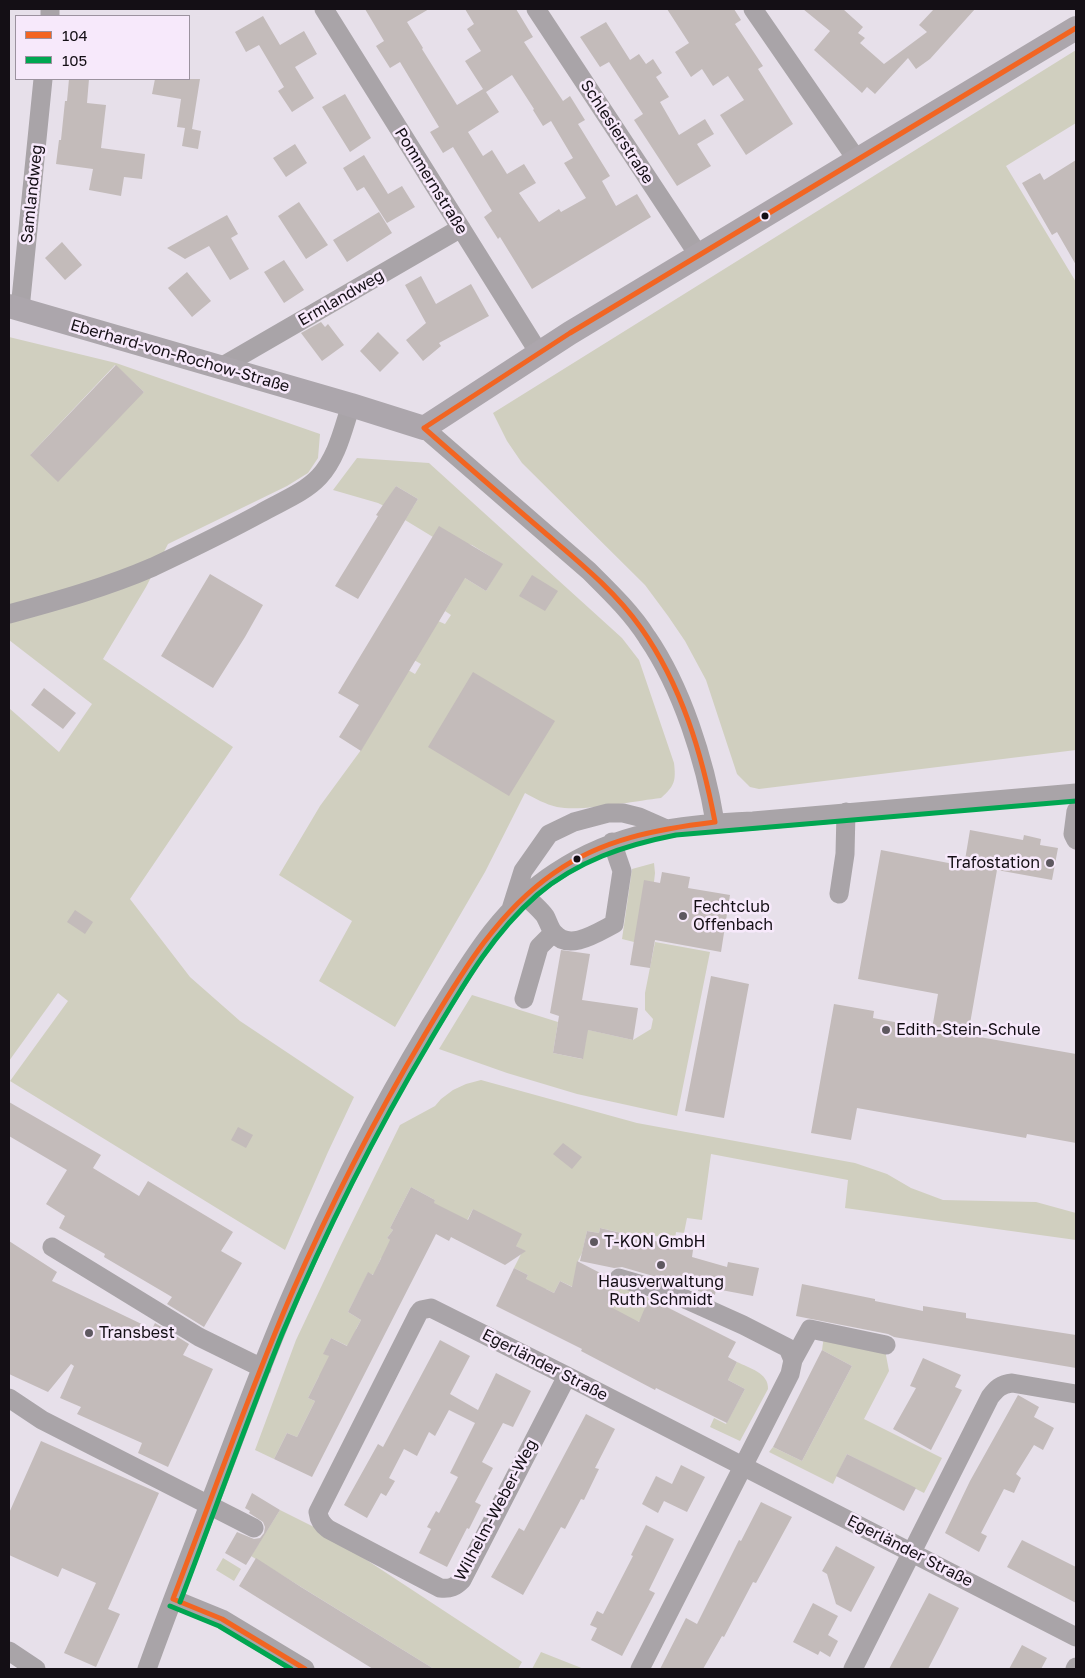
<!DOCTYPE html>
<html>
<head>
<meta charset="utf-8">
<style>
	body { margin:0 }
	#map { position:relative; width:1085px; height:1678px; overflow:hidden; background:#e7e0ea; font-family:"Golos Text",sans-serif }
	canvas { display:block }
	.frame { position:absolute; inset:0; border:10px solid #140f15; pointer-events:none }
	.legend { position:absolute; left:15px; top:15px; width:175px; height:65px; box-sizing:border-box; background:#f7e9fb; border:1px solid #9c929f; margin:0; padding:6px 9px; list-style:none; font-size:15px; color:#140f15 }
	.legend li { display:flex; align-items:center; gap:10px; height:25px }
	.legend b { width:25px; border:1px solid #9c929f }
</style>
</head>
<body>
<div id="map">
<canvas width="1085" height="1678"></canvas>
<div class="frame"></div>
<ul class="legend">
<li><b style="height:6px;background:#f26522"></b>104</li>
<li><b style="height:6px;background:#00a651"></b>105</li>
</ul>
</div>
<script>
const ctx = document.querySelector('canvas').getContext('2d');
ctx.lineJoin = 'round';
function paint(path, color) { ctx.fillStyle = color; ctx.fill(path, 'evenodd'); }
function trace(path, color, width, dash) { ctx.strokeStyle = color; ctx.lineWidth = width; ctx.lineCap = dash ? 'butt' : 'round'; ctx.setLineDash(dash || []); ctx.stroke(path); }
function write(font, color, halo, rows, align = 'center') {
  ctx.font = font + ' "Golos Text",sans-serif'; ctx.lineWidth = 5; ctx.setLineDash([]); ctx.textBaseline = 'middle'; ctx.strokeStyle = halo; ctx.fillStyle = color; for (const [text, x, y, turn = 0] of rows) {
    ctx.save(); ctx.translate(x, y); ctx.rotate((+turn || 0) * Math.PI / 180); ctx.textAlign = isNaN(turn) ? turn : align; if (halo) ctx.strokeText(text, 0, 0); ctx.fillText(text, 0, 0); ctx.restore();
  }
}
paint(new Path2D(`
	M1076 50V123L1006 166 1076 282V750L759 789 750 787 737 774 706 680 685 641 668 616 645 585 522 463 507 441 493 413Z
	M9 337 116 363 320 434 318 458 308 473 287 486 168 544 146 587 103 659 233 747 130 899 190 977 240 1021 354 1097 328 1152 285 1250 10 1081 68 1001 58 993 9 1061V708L59 752 92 704 9 640ZM115 365 144 392 30 455Z
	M357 458 429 463 622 638 639 660 674 763C676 780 675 786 661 798 634 801 583 812 557 807 545 804 536 799 525 793L485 872 395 1027 319 981 352 921 279 875 320 806 361 750 408 670 415 674 421 664 414 660 438 621 445 624 451 615 445 611 457 591V573L486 591 502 564 472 545 433 537 405 520 418 499 396 486 384 506 378 503 333 490Z
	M654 863 655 873 654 882 634 942 622 939 632 869Z
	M655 942 710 952 677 1116 577 1094 507 1073 439 1049 472 995 558 1022 553 1053 582 1059 586 1039 580 1028 633 1040 651 1029 653 1019 645 1010V993Z
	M481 1080 637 1123 855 1163 887 1174 911 1188 943 1200 1036 1202 1076 1213V1240L845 1208 848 1180 711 1154 702 1220 687 1218 684 1233 676 1232 675 1240 641 1233 640 1237 600 1228 599 1233 587 1231 582 1253 577 1263 610 1280 602 1296 609 1300 618 1284 649 1298 645 1308 655 1311 658 1302 666 1306 656 1329 639 1321 630 1339 577 1289 560 1281 554 1293 546 1289 544 1293 524 1283 528 1275 514 1268 523 1250 516 1246 473 1209 457 1240 425 1219 435 1200 411 1187 390 1228 393 1230 387 1238 399 1245 390 1261 381 1258 374 1275 368 1273 348 1312 361 1320 356 1329 354 1349 331 1338 324 1353 347 1366 319 1376 308 1398 315 1401 297 1437 287 1433 274 1459 255 1450 296 1340 340 1247 400 1125 435 1106 441 1099 453 1090 466 1084Z
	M824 1336 885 1350 889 1371 864 1419 942 1458 924 1493 847 1454 833 1484 769 1452 773 1447 802 1461 852 1366 822 1350Z
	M737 1362C749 1368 769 1373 768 1389L740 1441 710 1427 714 1418 726 1424 745 1389 728 1380Z
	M280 1510 324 1532 522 1662 518 1669H434L251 1556Z
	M223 1558 241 1569 234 1581 216 1570Z
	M541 1652 584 1669H532Z`), '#d0cfbf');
paint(new Path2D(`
	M365 9H429L407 22 423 48 422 49 457 105 483 89 465 61 481 51 467 29 474 24 465 9H516L533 37 524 42 563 101 570 96 585 120 578 124 610 176 602 181 616 206 637 194 651 217 532 289 500 237 498 239 484 217 492 211 453 147 443 153 430 132 439 127 400 62 390 68 376 46 384 41ZM512 75 534 109 533 110 543 126 551 121 573 158 564 163 586 198 561 212 559 209 539 222 519 193 536 183 524 164 507 174 492 150 483 156 468 132 499 112 486 92Z
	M667 9H734L741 20 735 24 763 66 758 69 793 124 746 155 720 115 744 100 728 76 713 86 702 69 691 77 675 52 689 43Z
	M803 9H843L863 27 858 33 865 38 860 43 884 64 927 32 919 25 934 9H975L930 59 916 69 908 58 875 94 867 87 862 93 814 50 830 31Z
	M263 16 280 45 304 31 317 54 295 67 314 98 292 112 278 91 284 87 259 45 246 52 235 32Z
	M606 22 630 60 639 54 646 64 653 59 662 73 656 77 669 97 660 102 679 135 705 119 714 134 697 144 711 166 677 186 634 120 643 114 609 62 600 67 580 37Z
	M69 79H89L87 103 106 105 101 148 145 154 142 179 124 177 121 196 89 190 93 169 56 164 59 140H61L65 101H67Z
	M155 79H200L192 129 201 131 198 149 182 146 185 128 177 127 181 99 152 94Z
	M345 94 371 138 350 152 322 107Z
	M295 144 307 163 286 177 273 158Z
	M364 155 388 194 402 186 415 207 387 223 364 187 357 191 343 168Z
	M1076 160V265L1057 232 1052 235 1022 183 1040 173 1044 180Z
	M299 202 328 245 306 259 278 216Z
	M379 212 392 233 347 262 333 240Z
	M227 215 238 234 231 238 249 269 230 280 209 246 185 259 167 248Z
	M62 242 82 265 65 280 45 258Z
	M284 260 304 290 284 303 264 272Z
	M187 272 211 301 192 317 168 288Z
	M421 276 436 304 471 284 489 316 439 343 441 346 423 361 406 340 426 323 405 285Z
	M321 322 325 327 328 324 344 345 322 361 301 333Z
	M378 332 399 353 380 372 360 351Z
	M116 365 144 392 58 482 30 455Z
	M396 486 418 499 358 599 335 586 378 516 376 515Z
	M439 526 503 564 486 591 465 578 361 751 339 737 359 705 338 693Z
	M210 574 263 605 245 637 213 688 161 656Z
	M532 575 558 591 545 611 519 596Z
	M473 672 555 721 509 796 428 747Z
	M44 688 76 713 63 729 31 705Z
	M970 830 1023 840 1024 835 1041 839 1040 845 1058 848 1052 880 997 870 968 1035 1076 1054V1143L1027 1134 1026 1138 857 1108 851 1140 811 1133 834 1004 874 1011 873 1018 932 1029 938 994 858 979 881 850 964 866Z
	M662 872 690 877 688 888 730 895 721 952 655 940 650 968 630 965 644 880 660 883Z
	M75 910 93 922 85 934 67 922Z
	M561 950 590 954 582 1000 638 1008 633 1040 588 1030 583 1059 553 1053 559 1016 550 1013Z
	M711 976 749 984 724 1118 685 1111Z
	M9 1102 101 1155 93 1168 139 1196 148 1181 233 1232 221 1251 242 1263 204 1327 167 1304 172 1297 104 1257 105 1254 59 1228 65 1216 46 1204 67 1170 9 1136Z
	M238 1127 253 1135 246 1148 231 1140Z
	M563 1143 582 1157 572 1169 553 1154Z
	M411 1187 435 1200 434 1203 468 1220 473 1209 522 1234 516 1246 526 1251 505 1265 451 1237 449 1241 436 1234 312 1477 274 1459 287 1433 297 1437 315 1401 308 1398 329 1356 323 1354 331 1338 347 1346 361 1320 348 1312 368 1272 373 1275 390 1240 387 1238 393 1230 390 1228Z
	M600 1228 693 1250 692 1257 727 1267 728 1262 759 1268 753 1296 716 1289 715 1295 698 1291 699 1287 660 1278 622 1267 614 1268 580 1261 587 1231 599 1233Z
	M9 1241 57 1272 52 1281 152 1329 155 1323 189 1344 183 1355 213 1369 168 1467 138 1453 142 1443 77 1414 81 1407 60 1398 74 1366 71 1364 48 1392 9 1374Z
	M577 1261 608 1277 611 1285 615 1289 607 1305 639 1322 649 1298 736 1342 728 1357 737 1362 728 1380 745 1389 727 1423 656 1388 655 1390 581 1351 582 1349 496 1306 514 1268 528 1275 526 1279 554 1293 560 1281 572 1287Z
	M802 1284 875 1299V1301L923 1311V1306L966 1313V1318L1076 1335V1368L894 1337 888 1334 796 1316Z
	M440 1340 470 1356 450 1394 478 1410 496 1373 531 1391 513 1427 503 1423 482 1462 493 1468 475 1502 481 1505 469 1529 467 1528 447 1567 419 1553 431 1529 427 1527 436 1511 439 1513 458 1477 450 1473 475 1423 449 1410 435 1436 429 1432 417 1456 404 1449 389 1478 395 1481 386 1496 381 1493 367 1518 344 1505 378 1444 383 1447Z
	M822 1350 852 1366 802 1461 773 1447Z
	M923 1358 961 1375 955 1387 962 1390 931 1450 893 1429 916 1388 910 1386Z
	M1018 1395 1039 1407 1034 1417 1054 1428 1043 1450 1034 1445 1016 1474 1021 1478 1014 1493 1004 1489 981 1533 987 1536 979 1552 945 1533 970 1481Z
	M586 1414 615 1429 595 1468 599 1469 584 1500 581 1499 565 1529 561 1527 523 1595 491 1577 519 1528 524 1531Z
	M41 1441 159 1493 108 1609 120 1614 96 1667 64 1653 96 1583 62 1568 58 1577 9 1555V1513Z
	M847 1454 916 1488 904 1511 836 1476Z
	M681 1465 705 1477 687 1512 664 1501 658 1513 642 1504 656 1476 672 1484Z
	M252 1493 280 1510 246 1565 225 1553 237 1532 254 1539 260 1538 264 1533 265 1527 263 1522 249 1513 250 1511 245 1508Z
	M761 1502 792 1517 756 1583 753 1582 724 1637 722 1636 703 1669H660L686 1618 697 1624 739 1540 741 1541Z
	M646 1525 674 1539 649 1590 655 1593 622 1656 591 1640 597 1628 590 1625 597 1611 603 1614 633 1556 631 1555Z
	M1022 1540 1076 1567V1603L1007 1567Z
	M836 1546 875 1567 851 1612 836 1604 827 1574 822 1571Z
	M256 1558 301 1587 434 1669H373L284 1614 239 1586Z
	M929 1593 959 1608 941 1644 928 1669H889Z
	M813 1603 838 1616 828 1635 838 1641 830 1657 820 1651 818 1655 793 1642Z
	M1022 1645 1047 1658 1041 1669H1009Z`), '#c3bbba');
trace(new Path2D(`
	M324 9 539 353
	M536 9 699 256
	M753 9 857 160
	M50 16V9
	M20 309 43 79
	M221 367 461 228
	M424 428 589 571C610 592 631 612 647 637 682 688 705 761 715 822
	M9 614C57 601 107 587 153 567 189 550 226 532 261 513 280 502 304 493 319 477 337 458 343 429 351 405
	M1076 811 1073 834 1076 840
	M839 894 845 854 846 812
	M526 896C532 903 540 909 545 916 548 921 550 929 554 933 569 952 598 932 614 924L622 871 612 842
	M511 909 523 871 549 834 574 822 608 813H623L639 817 664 828
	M524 999 539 947 553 933
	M52 1247 199 1337 262 1368
	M619 1278 674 1294 743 1325 788 1348 793 1360 790 1374 640 1669
	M793 1360 810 1329 886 1345
	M567 1376 462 1580C455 1587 451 1589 440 1588L328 1529C322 1524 319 1520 318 1512L418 1314 421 1310 431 1308 567 1376 1076 1637
	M9 1398 42 1420 254 1528
	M173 1599 222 1619 305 1669
	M9 1651 36 1669
	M147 1669C167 1613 189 1558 210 1502 237 1433 262 1362 292 1294 332 1202 378 1112 430 1026 466 969 497 910 556 872 618 831 680 824 753 821L1076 793
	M853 1669 990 1397C996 1389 1001 1384 1012 1383L1076 1394
	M1075 1669 1076 1667`), '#a9a4a8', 19);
trace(new Path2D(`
	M9 306 351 405 424 428 570 333 1076 28`), '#aca6ac', 24);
trace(new Path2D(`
	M424 428 570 333 1076 28
	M424 428C464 463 504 498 544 532 579 562 615 591 641 628 682 686 702 754 715 822
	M173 1599C212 1498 248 1395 291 1295 330 1206 374 1120 424 1036 460 976 495 914 554 873 602 839 658 829 715 822
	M173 1599 222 1619 305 1669`), '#f26522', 5);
trace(new Path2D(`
	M180 1602C214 1513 246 1423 282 1334 325 1233 374 1135 430 1041 461 989 491 935 537 895 577 861 625 845 676 835L1076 801
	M170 1606 219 1626 291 1669`), '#00a651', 5);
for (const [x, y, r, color] of [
	[765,216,4.5,"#140f15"],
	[577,859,4.5,"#140f15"],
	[1050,863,5,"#5e5860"],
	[683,916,5,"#5e5860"],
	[886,1030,5,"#5e5860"],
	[594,1242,5,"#5e5860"],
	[661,1265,5,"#5e5860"],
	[89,1333,5,"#5e5860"]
]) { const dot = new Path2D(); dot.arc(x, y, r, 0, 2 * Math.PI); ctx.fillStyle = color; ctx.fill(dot); trace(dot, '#f7e9fb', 2); }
write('16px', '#140f15', '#f7e9fb', [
	["Schlesierstraße",617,132,57],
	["Pommernstraße",431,181,58],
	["Samlandweg",32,194,-84],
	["Ermlandweg",341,298,-30],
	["Eberhard-von-Rochow-Straße",180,356,16],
	["Egerländer Straße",545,1365,27],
	["Wilhelm-Weber-Weg",496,1510,-62],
	["Egerländer Straße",910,1551,27]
]);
write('16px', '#140f15', '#f7e9fb', [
	["Trafostation",1040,863,"right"],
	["Fechtclub",693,907],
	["Offenbach",693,925],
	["Edith-Stein-Schule",896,1030],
	["T-KON GmbH",604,1242],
	["Hausverwaltung",661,1282,"center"],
	["Ruth Schmidt",661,1300,"center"],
	["Transbest",99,1333]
], 'left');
</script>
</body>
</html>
